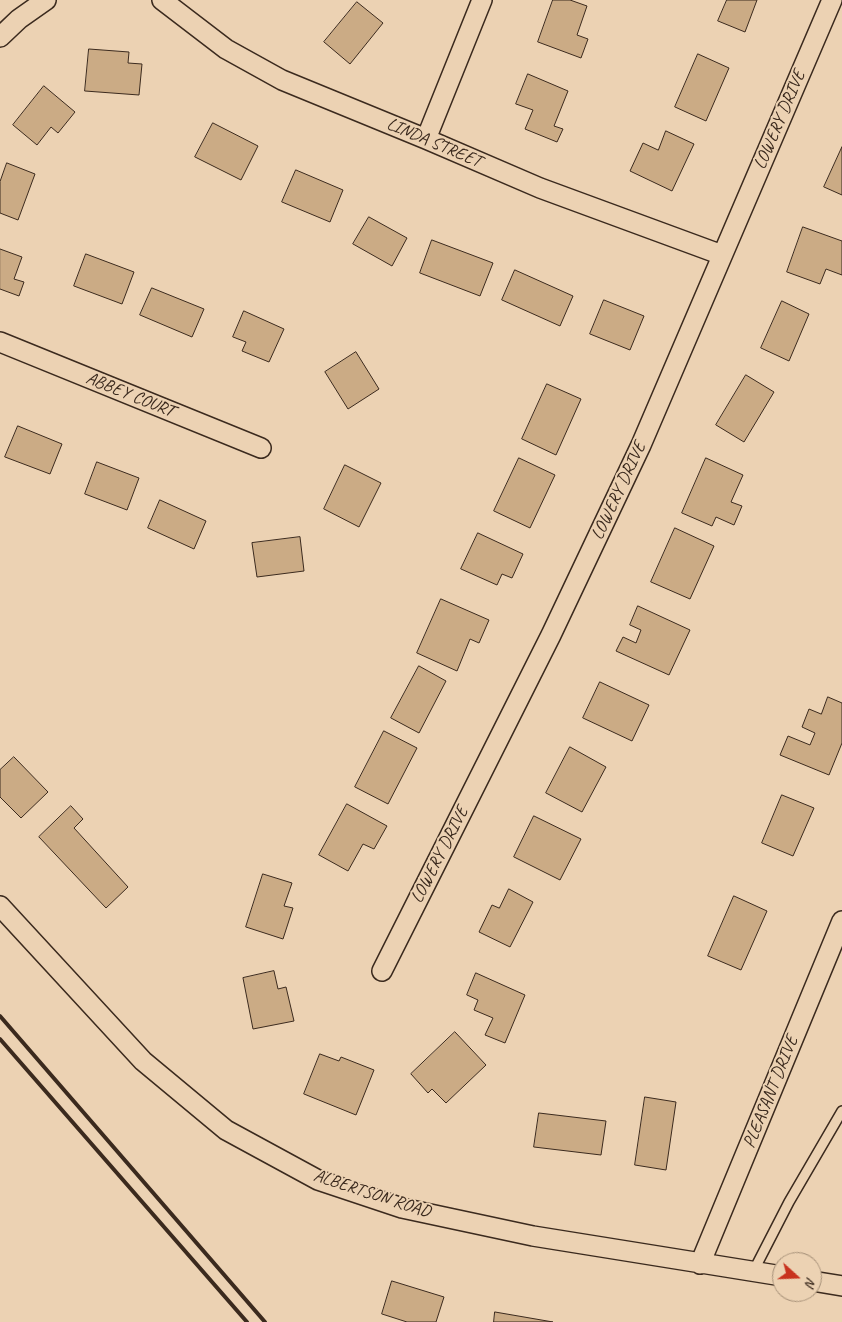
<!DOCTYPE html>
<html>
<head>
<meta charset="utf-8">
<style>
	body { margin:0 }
	#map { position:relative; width:842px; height:1322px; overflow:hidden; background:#ecd2b3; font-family:Caveat,sans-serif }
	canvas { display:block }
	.north { position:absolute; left:772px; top:1252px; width:50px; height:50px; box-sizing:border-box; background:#ecd2b3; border:1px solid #a58f77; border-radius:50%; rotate:110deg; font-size:14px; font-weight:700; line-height:20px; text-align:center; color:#3b2a1e }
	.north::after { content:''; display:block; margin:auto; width:18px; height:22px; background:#c8321e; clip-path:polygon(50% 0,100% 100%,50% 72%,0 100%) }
</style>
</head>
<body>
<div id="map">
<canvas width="842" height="1322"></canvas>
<div class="north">N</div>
</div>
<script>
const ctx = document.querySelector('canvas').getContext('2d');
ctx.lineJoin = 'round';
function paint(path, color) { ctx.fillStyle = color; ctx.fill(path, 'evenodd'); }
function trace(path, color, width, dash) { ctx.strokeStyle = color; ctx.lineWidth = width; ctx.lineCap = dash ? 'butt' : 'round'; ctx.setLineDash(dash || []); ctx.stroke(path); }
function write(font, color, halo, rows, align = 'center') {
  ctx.font = font + ' Caveat,sans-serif'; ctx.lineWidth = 4; ctx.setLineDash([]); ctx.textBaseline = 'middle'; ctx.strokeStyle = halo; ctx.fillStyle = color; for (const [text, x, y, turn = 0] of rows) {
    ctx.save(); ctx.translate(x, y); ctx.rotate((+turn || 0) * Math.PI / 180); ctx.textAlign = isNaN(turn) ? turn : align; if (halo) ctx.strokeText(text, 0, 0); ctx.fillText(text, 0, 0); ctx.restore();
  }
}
const building = new Path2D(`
	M553 0H570L587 6 577 35 588 39 581 58 538 42Z
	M727 0H757L745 32 718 21Z
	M357 2 383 23 350 64 324 42Z
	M89 49 129 52 128 63 142 64 139 95 85 91Z
	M698 54 729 68 706 121 675 107Z
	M528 74 568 91 554 126 563 129 557 142 525 129 533 110 516 104Z
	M44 86 75 112 58 133 51 127 37 145 13 125Z
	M213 123 258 146 241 180 195 157Z
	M666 131 694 144 672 191 630 171 643 143 658 150Z
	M842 147V195L824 187Z
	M7 163 35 174 18 220 0 213V182Z
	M296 170 343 190 330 222 282 202Z
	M369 217 407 238 392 266 353 244Z
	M803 227 842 241V275L826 269 820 284 787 272Z
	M432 240 493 263 480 296 420 273Z
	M0 249 22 257 14 279 24 282 19 296 0 289Z
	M86 254 134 272 122 304 74 286Z
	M515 270 573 296 560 326 502 300Z
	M152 288 204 309 192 337 140 315Z
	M604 300 644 316 630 350 590 334Z
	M782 301 809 314 789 361 761 348Z
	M244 311 284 329 269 362 242 351 246 342 233 337Z
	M356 352 379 389 348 409 325 372Z
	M746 375 774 392 744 442 716 425Z
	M547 384 581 399 556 455 522 439Z
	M18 426 62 444 50 474 5 457Z
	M519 458 555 475 530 528 494 511Z
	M706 458 743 475 731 502 742 506 734 525 716 517 712 526 682 513Z
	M97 462 139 478 127 510 85 494Z
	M345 465 381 483 359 527 324 509Z
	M160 500 206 521 194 549 148 528Z
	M675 528 714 546 690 599 651 582Z
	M478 533 523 554 512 578 502 574 497 585 461 569Z
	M300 537 304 571 257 577 252 543Z
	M441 599 489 620 479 643 470 639 457 671 417 653Z
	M638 606 690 630 669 675 616 651 623 637 636 643 641 630 630 625Z
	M419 666 446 681 419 733 391 718Z
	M600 682 649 705 632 741 583 718Z
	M828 697 842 703V743L829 775 780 755 788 736 810 745 815 733 802 727 809 709 821 714Z
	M384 731 417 748 388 804 355 787Z
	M570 747 606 767 582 812 546 793Z
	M14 757 48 792 21 818 0 797V770Z
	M782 795 814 808 793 856 762 843Z
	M347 804 387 826 374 849 363 844 348 871 319 855Z
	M71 806 83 819 74 828 128 887 106 908 39 837Z
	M534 816 581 839 560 880 514 857Z
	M263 874 292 883 284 906 293 908 283 939 246 927Z
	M509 889 533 902 510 947 479 932 492 905 499 908Z
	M734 896 767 911 741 970 708 956Z
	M274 971 278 989 286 987 294 1021 253 1029 243 978Z
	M476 973 525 995 505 1043 485 1035 493 1018 474 1010 478 1000 467 995Z
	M455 1032 486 1065 446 1103 432 1089 428 1093 411 1074Z
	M320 1054 339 1061 341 1057 374 1070 356 1115 304 1094Z
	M645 1097 676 1102 666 1170 635 1165Z
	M539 1113 606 1121 601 1155 534 1147Z
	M392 1281 444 1297 436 1322H407L382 1314Z
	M495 1312 553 1322H494Z`);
paint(building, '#cbab85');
trace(building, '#3b2a1e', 1);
const lane = new Path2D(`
	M753 1272 789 1202 842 1111`);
const street = new Path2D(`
	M162 0 226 49 282 80 426 139 540 188 722 255
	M0 37 19 19 46 0
	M426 139 482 0
	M0 342 261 448
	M0 906 143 1061 226 1130 318 1180 402 1208 533 1236 782 1276
	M382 971 551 635 641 445 832 0
	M700 1264 842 921
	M812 1281 842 1286`);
trace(lane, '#3b2a1e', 12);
trace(street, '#3b2a1e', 22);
trace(lane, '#ecd2b3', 9);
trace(street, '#ecd2b3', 19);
trace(new Path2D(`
	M0 1016 265 1322
	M0 1039 247 1322`), '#3b2a1e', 4);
write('18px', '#3b2a1e', '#ecd2b3', [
	["LOWERY DRIVE",780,120,-67],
	["LINDA STREET",434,143,23],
	["ABBEY COURT",130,395,22],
	["LOWERY DRIVE",619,491,-65],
	["LOWERY DRIVE",440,855,-63],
	["PLEASANT DRIVE",771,1092,-68],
	["ALBERTSON ROAD",372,1194,18]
]);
</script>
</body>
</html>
